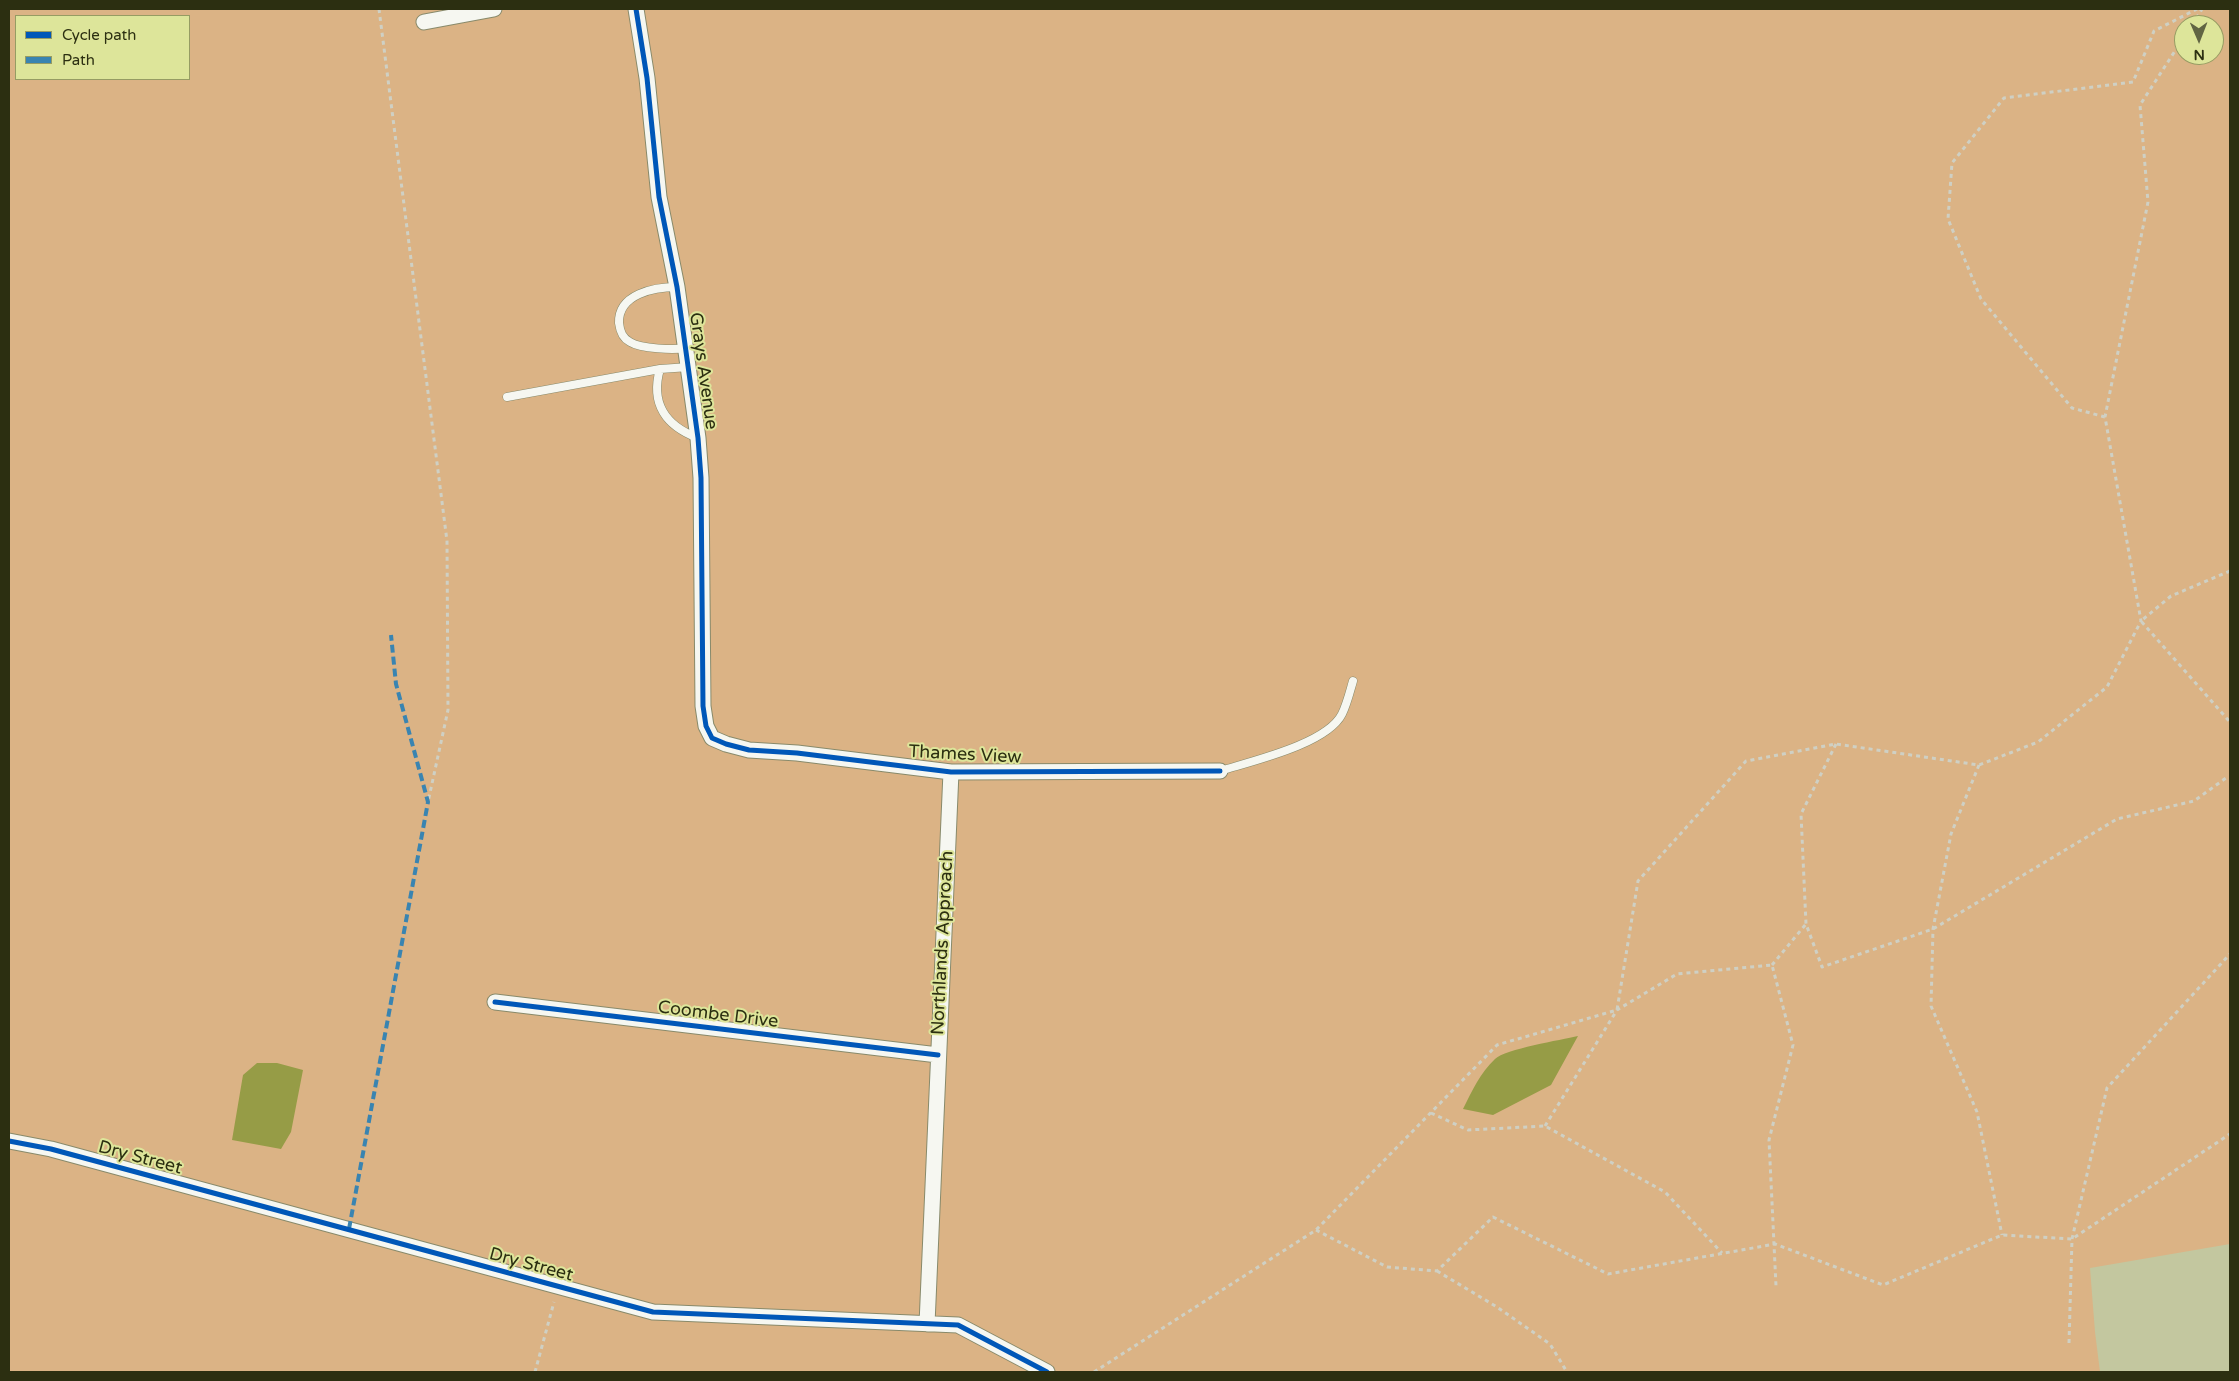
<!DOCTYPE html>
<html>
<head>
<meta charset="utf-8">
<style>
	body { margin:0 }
	#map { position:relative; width:2239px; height:1381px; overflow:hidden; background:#c3c79f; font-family:"Varela Round",sans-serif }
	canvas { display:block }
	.frame { position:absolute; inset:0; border:10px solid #2c2f11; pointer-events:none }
	.legend { position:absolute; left:15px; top:15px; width:175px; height:65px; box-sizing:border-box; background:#dde59a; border:1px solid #969c63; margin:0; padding:6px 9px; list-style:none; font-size:15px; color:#2c2f11 }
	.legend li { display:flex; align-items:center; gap:10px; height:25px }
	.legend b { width:25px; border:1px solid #969c63 }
	.north { position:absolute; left:2174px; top:15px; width:50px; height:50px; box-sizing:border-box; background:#dde59a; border:1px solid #969c63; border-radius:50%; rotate:179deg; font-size:14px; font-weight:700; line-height:20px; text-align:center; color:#2c2f11 }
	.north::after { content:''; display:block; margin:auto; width:18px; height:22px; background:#616443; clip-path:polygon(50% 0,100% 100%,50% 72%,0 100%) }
</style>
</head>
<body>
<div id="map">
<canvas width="2239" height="1381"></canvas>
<div class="frame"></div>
<ul class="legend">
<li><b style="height:6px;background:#0057b8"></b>Cycle path</li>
<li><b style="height:6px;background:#3984b1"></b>Path</li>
</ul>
<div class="north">N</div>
</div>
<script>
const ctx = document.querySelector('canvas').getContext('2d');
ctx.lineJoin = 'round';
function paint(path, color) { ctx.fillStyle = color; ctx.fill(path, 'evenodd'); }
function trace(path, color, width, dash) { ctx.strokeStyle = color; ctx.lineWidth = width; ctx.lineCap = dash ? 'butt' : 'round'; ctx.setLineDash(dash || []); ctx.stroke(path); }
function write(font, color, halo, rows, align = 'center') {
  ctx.font = font + ' "Varela Round",sans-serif'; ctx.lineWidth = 4; ctx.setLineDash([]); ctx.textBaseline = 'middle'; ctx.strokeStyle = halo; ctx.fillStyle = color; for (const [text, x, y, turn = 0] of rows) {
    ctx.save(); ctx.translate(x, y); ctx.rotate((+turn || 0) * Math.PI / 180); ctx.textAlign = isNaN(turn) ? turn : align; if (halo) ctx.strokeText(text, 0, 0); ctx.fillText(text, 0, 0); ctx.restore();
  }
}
paint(new Path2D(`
	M9 9H2230V1244L2090 1268 2095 1332 2100 1372H9ZM16 16H189V79H16ZM2184 25H2214V55H2184Z`), '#dbb385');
paint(new Path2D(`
	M1578 1036 1551 1085 1493 1115 1463 1109C1472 1091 1480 1073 1495 1059 1505 1049 1561 1040 1578 1036Z
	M257 1063H277L303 1070 291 1132 281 1149 232 1140 243 1075Z`), '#969c46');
const service = new Path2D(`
	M677 287C654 287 618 294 619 323 620 331 622 338 630 342 641 349 674 350 687 348
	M660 369C650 404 666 426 698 438
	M507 397 660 369 689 367
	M1220 771C1252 761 1327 744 1342 714 1347 704 1350 691 1353 681`);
const minor = new Path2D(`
	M636 9 647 78 659 197 677 287 698 438 701 478 703 706 706 726 712 738 726 744 749 750 797 753 951 772 1220 771
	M424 22 494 9
	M495 1002 938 1055
	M9 1141 51 1149 653 1312 958 1325 1047 1372
	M927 1324 951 772`);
trace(service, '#888a6b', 9);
trace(minor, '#888a6b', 17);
trace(new Path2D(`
	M379 9 447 541 448 710 428 802
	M2192 25 2202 9
	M2105 417 2072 408 1981 299 1948 219 1952 163 2004 98 2133 82 2154 31 2197 9
	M2230 571 2171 596 2141 621 2230 722
	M1836 744 1801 814 1806 924 1822 967 1933 929 2117 819 2194 801 2226 778H2230
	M1979 765 1951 834 1933 929 1931 1006 1977 1112 2002 1235
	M1772 965 1806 924
	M1431 1113 1468 1130 1545 1126 1665 1192 1722 1253
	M1545 1126 1617 1010 1677 974 1772 965 1793 1045 1769 1140 1776 1286
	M1316 1230 1387 1267 1437 1271 1493 1217 1608 1274 1775 1244 1883 1285 2002 1235 2072 1239 2230 1134
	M1437 1271 1497 1307 1550 1344 1567 1372
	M2069 1343 2072 1239 2107 1088 2230 954
	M535 1372 554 1302
	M1094 1372 1316 1230 1497 1045 1617 1010 1638 881 1746 761 1836 744 1979 765 2038 742 2107 687 2141 621 2105 417 2148 202 2140 105 2184 37`), '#cfd0c4', 3, [4, 4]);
trace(service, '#f6f7f1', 8);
trace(minor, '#f6f7f1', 15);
trace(new Path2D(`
	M349 1229 428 802 396 684 391 635`), '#3984b1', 4, [8, 4]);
trace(new Path2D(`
	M636 9 647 78 659 197 677 287 698 438 701 478 703 706 706 726 712 738 726 744 749 750 797 753 951 772 1220 771
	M495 1002 938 1055
	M9 1141 51 1149 653 1312 958 1325 1047 1372`), '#0057b8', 5);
write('18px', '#2c2f11', '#dde59a', [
	["Grays Avenue",703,371,82],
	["Thames View",965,755,3],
	["Northlands Approach",943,943,-87],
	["Coombe Drive",718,1015,7],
	["Dry Street",140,1158,15],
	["Dry Street",531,1265,15]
]);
</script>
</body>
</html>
